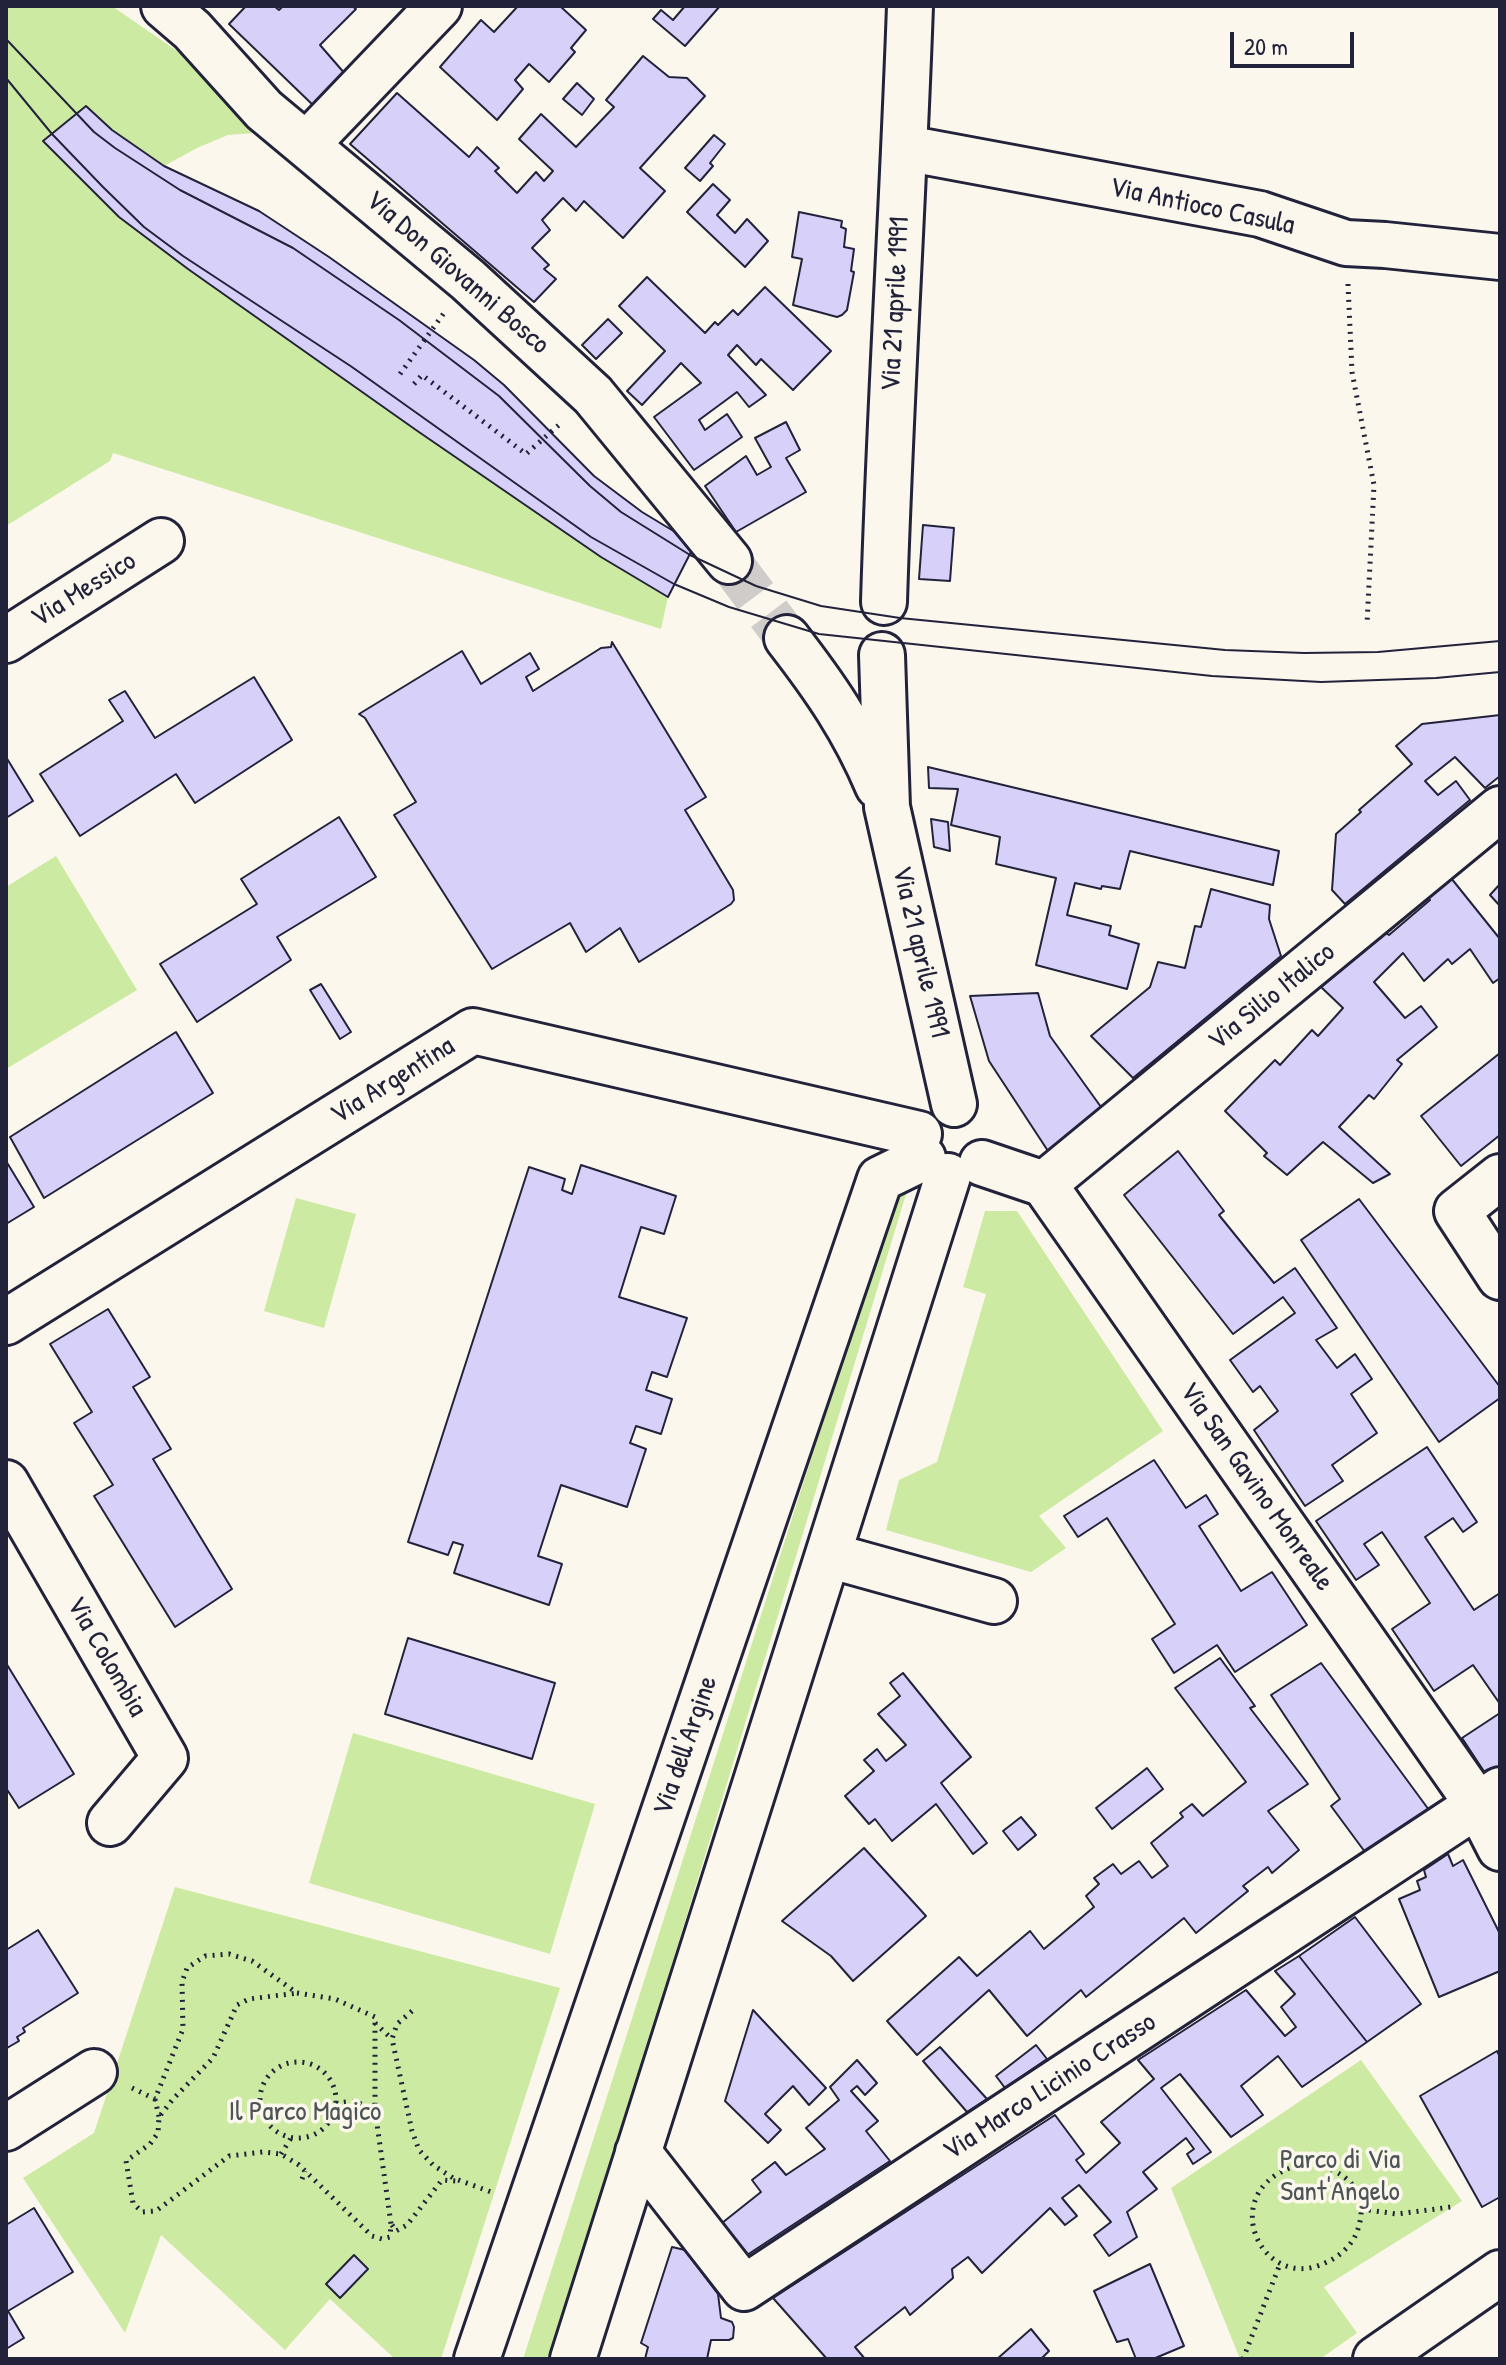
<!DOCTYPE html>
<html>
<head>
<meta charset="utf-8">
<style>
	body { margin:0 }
	#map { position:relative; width:1506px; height:2365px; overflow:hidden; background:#fbf7ec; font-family:"Patrick Hand",sans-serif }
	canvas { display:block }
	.frame { position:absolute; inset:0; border:8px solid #22223b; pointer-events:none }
	.scale { position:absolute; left:1230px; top:32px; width:124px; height:36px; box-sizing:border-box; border:4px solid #22223b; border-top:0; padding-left:10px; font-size:24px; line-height:28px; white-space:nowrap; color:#22223b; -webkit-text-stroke:6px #fbf7ec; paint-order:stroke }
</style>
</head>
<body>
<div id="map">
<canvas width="1506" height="2365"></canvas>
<div class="frame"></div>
<div class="scale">20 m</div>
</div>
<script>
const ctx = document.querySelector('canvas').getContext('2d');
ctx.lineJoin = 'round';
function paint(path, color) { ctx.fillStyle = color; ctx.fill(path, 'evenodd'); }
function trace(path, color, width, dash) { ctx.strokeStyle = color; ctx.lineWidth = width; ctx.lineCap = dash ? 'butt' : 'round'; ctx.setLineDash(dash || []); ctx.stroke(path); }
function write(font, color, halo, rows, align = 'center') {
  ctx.font = font + ' "Patrick Hand",sans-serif'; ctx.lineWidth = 7; ctx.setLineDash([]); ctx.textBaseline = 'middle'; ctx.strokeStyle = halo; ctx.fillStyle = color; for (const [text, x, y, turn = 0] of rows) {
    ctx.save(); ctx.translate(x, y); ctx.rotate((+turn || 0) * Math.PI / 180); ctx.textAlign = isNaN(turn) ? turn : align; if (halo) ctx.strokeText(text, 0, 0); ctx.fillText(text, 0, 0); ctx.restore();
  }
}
paint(new Path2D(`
	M6 6H112L190 60 267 132 228 135 197 148 164 166 112 130 86 107 44 141 119 217 188 269 601 557 668 597 661 629 113 453 110 461 6 526Z
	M56 856 137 990 6 1069V887Z
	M906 1185 907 1191 552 2359H523L898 1187Z
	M296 1198 356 1214 324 1328 264 1311Z
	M985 1211H1017L1163 1431 1039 1516 1066 1548 1031 1572 886 1530 899 1480 937 1462 986 1294 963 1287Z
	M353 1733 595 1804 550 1954 309 1883Z
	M175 1887 560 1988 441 2359H395L330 2299 285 2350 161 2235 125 2333 23 2178 94 2133Z
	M1361 2060 1462 2201 1324 2287 1357 2333 1320 2359H1240L1171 2188Z`), '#cdeaa2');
const building = new Path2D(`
	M246 6H274L279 10 283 6H352L356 9 320 45 346 75 316 108 229 24Z
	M518 6H560L586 30 571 48 575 52 549 82 529 64 515 80 523 89 497 120 440 67 481 20 494 32Z
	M685 6H720L685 46 653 19 661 10 673 20Z
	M643 56 669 77 687 78 705 96 640 168 665 191 623 238 584 201 576 211 563 198 542 220 550 230 532 248 549 265 544 269 556 279 534 302 350 144 397 93 469 157 477 147 499 168 495 171 517 193 536 172 544 181 553 171 519 139 541 114 576 147 614 107 606 100Z
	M577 83 594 99 582 115 563 99Z
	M86 106 112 130 164 166 259 211 329 257 474 360 504 385 594 476 642 512 695 544 668 597 601 557 416 430 188 269 119 217 43 141Z
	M714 135 725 144 710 163 713 166 700 181 685 168Z
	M713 184 730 200 717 215 735 233 747 219 768 241 745 267 687 212Z
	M799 212 842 221 841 227 846 229 844 247 854 249 851 271 854 272 847 310 842 315 837 317 793 305 802 259 792 257Z
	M647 277 705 333 715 322 718 325 733 310 738 315 765 287 831 351 793 390 761 359 756 365 737 345 728 355 766 395 749 407 737 392 699 420 705 430 727 414 742 437 694 470 654 417 701 383 681 363 642 405 627 391 665 351 619 306Z
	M608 319 622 333 596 359 582 345Z
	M786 422 800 450 786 458 806 492 736 532 705 486 746 456 757 475 771 467 755 438Z
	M923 525 954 528 950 581 919 579Z
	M612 642 706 797 685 810 733 890 734 900 731 904 639 962 620 928 586 952 570 923 492 969 394 815 416 802 365 718 359 714 462 651 481 684 530 653 539 669 526 677 533 691 601 648 611 647Z
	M254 677 292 740 195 803 176 774 80 836 40 774 123 721 109 700 125 691 155 738Z
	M1500 715V776L1485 788 1455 757 1425 781 1438 795 1456 781 1470 800 1345 904 1332 890 1336 834 1361 812 1359 810 1412 764 1396 746 1422 724Z
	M6 757 33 801 6 818Z
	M928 767 1279 851 1273 885 1130 851 1120 889 1102 886 1101 889 1075 883 1067 915 1111 926 1109 935 1139 944 1127 989 1036 965 1056 878 996 864 1000 837 951 825 958 789 929 788Z
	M339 817 376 877 277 937 291 960 197 1022 160 964 257 904 241 879Z
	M931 819 948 822 950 851 934 847Z
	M1451 878 1500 939V978L1493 983 1470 949 1452 964 1448 959 1424 981 1403 953 1374 982 1405 1018 1421 1006 1437 1027 1397 1060 1402 1064 1374 1099 1369 1095 1339 1127 1390 1174 1373 1183 1323 1142 1287 1175 1264 1156 1267 1153 1225 1111 1275 1060 1280 1065 1312 1030 1318 1036 1343 1008 1321 987 1386 933 1389 935 1430 900 1428 898Z
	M1500 884V906L1490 895Z
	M1211 889 1270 905 1269 919 1281 956 1133 1078 1091 1036 1150 987 1158 962 1185 968 1195 926 1201 927Z
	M321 984 351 1032 340 1039 310 990Z
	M1038 993 1050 1036 1101 1107 1048 1151 989 1061 970 996Z
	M176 1032 213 1093 44 1198 10 1137Z
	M1500 1053V1135L1461 1166 1421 1116Z
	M1178 1151 1224 1211 1219 1215 1274 1283 1295 1268 1337 1328 1316 1340 1337 1368 1355 1354 1372 1379 1351 1394 1377 1433 1332 1465 1343 1481 1305 1506 1254 1430 1278 1411 1260 1386 1253 1392 1230 1360 1295 1313 1283 1297 1233 1334 1124 1195Z
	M6 1161 34 1207 6 1224Z
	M581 1165 676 1196 664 1234 641 1227 619 1297 687 1318 667 1377 652 1372 646 1390 672 1399 661 1434 636 1426 630 1443 646 1449 627 1507 561 1485 538 1556 562 1564 549 1605 454 1573 463 1545 453 1542 448 1555 408 1542 529 1167 565 1179 562 1190 572 1194Z
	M1359 1199 1500 1387V1398L1439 1442 1301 1240Z
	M108 1309 150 1377 133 1387 171 1449 153 1459 232 1589 175 1627 94 1496 113 1485 74 1423 92 1412 50 1344Z
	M1427 1447 1477 1522 1463 1532 1453 1518 1425 1537 1474 1610 1500 1593V1704L1473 1665 1434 1691 1392 1629 1430 1603 1382 1532 1364 1544 1379 1565 1356 1580 1316 1521Z
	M1154 1460 1186 1508 1206 1495 1218 1514 1199 1526 1241 1591 1272 1572 1307 1625 1235 1672 1217 1645 1174 1673 1152 1639 1175 1624 1107 1518 1078 1537 1064 1516Z
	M408 1638 555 1683 532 1759 385 1714Z
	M1220 1658 1255 1706 1250 1708 1308 1784 1268 1811 1299 1850 1272 1873 1268 1867 1243 1886 1248 1891 1196 1933 1184 1918 1086 1997 1081 1990 1027 2036 989 1990 917 2055 887 2021 959 1957 977 1976 1030 1931 1044 1949 1094 1907 1086 1896 1099 1884 1094 1878 1113 1864 1121 1874 1139 1861 1152 1878 1168 1866 1151 1843 1183 1817 1180 1813 1192 1804 1203 1816 1246 1782 1175 1688Z
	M6 1663 74 1774 19 1808 6 1788Z
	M1321 1663 1429 1810 1365 1852 1331 1806 1340 1799 1271 1695Z
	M903 1673 971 1757 941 1783 987 1843 973 1854 936 1804 892 1841 875 1819 869 1824 845 1796 874 1771 864 1760 877 1749 886 1761 906 1745 878 1714 900 1696 890 1683Z
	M1500 1713V1767L1487 1776 1462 1738Z
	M1147 1768 1163 1789 1112 1829 1096 1808Z
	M1021 1817 1036 1835 1018 1850 1003 1831Z
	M864 1848 926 1916 853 1981 831 1956 782 1921Z
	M1448 1854 1453 1866 1463 1860 1500 1934V1971L1439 1997 1399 1899 1420 1890 1417 1881 1426 1877 1424 1870Z
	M1355 1917 1421 2004 1367 2042 1299 1956Z
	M38 1930 78 1993 23 2028 25 2032 17 2037 19 2041 7 2048 6 1950Z
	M1299 1956 1367 2042 1302 2087 1278 2056 1241 2086 1263 2115 1231 2137 1180 2074 1161 2088 1211 2152 1193 2164 1187 2154 1194 2149 1186 2138 1143 2172 1157 2189 1127 2212 1137 2237 1109 2256 1094 2235 1111 2222 1079 2185 1062 2198 1077 2216 1065 2225 1050 2208 982 2273 968 2257 952 2269 953 2278 910 2315 905 2307 855 2347 865 2359H827L773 2298 1055 2115 1084 2154 1076 2160 1086 2173 1120 2143 1101 2122 1154 2079 1138 2060 1246 1990 1285 2036 1296 2027 1281 2007 1295 1994 1275 1971Z
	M753 2010 826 2088 809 2105 793 2086 765 2114 781 2130 768 2143 725 2101Z
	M1036 2045 1047 2059 1005 2088 996 2076Z
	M940 2047 987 2099 967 2112 923 2061Z
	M1497 2051 1500 2057V2197L1482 2207 1420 2096Z
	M857 2060 877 2083 865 2095 857 2086 851 2091 878 2121 866 2131 890 2161 744 2257 717 2227 761 2192 752 2180 775 2162 786 2175 825 2149 806 2128 839 2100 830 2087Z
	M34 2208 73 2272 8 2311 24 2338 6 2349V2225Z
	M672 2247 685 2250 718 2294 721 2318 732 2322 734 2327 733 2338 729 2340H711L707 2359H645L648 2347 641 2343Z
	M354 2255 368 2269 340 2298 326 2284Z
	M1150 2264 1184 2346 1153 2359H1136L1128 2339 1117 2342 1094 2291Z
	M1031 2329 1049 2351 1041 2359H997Z`);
paint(building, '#d7d1fa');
trace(building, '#22223b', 2);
trace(new Path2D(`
	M729 561 787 638`), '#d0ccc9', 44, [44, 22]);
const minor = new Path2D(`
	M164 6 192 30 264 110 468 280 593 395 729 561
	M306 145 439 6
	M905 148 1260 214 1346 243 1385 245 1500 257
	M884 602C890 403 903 205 910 6
	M787 638C825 687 854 729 878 786
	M6 640 161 541
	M882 655 887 807 954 1104
	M982 1163 1044 1184 1478 1805 1500 1848
	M1500 1177 1457 1211 1500 1277
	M1044 1184 1500 809
	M6 1322 473 1031 919 1134
	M6 1483 165 1758 110 1823
	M828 1555 994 1601
	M6 2128 94 2072
	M638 2152 744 2288 1500 1790
	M477 2359 880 1179 923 1158
	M573 2359 948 1176
	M1376 2359 1500 2273`);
trace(minor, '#22223b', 50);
trace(new Path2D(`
	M1348 284 1352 372 1374 485 1367 624
	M400 374 444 313
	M414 384 422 375 526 454 560 424
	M297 1993 335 1999 375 2017V2110L391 2224 390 2237 382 2239 372 2236 299 2165 281 2154 263 2152 229 2156 156 2211 142 2212 133 2203 126 2161 150 2144 158 2133 159 2117 173 2099 213 2058 237 2005 249 1999Z
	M412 2011 397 2024 392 2039 412 2131 419 2150 433 2165 453 2178 491 2192
	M375 2023 392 2039
	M260 2100a38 38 0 1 1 76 0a38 38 0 1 1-76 0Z
	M132 2088 155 2099 183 2029 182 1982 187 1968 205 1956 229 1954 252 1961 297 1993
	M155 2099 159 2117
	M336 2104C352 2099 360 2103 375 2110
	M281 2154 291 2138
	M1308 2163C1342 2168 1371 2189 1358 2229 1353 2245 1339 2257 1325 2263 1258 2295 1210 2181 1308 2163Z
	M302 2179 305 2171
	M1361 2209 1397 2214 1451 2207
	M392 2225 396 2231 407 2225 442 2180 456 2181
	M1243 2359 1280 2264`), '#22223b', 5, [2, 6]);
trace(minor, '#fbf7ec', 44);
trace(new Path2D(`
	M6 39 94 132 115 148 180 190 293 248 399 320 499 396 590 486 621 512 690 555 756 586 821 606 900 618 1225 650 1304 653 1378 652 1500 641
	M6 78 52 134 103 187 144 227 183 256 352 367 591 537 674 584 729 607 819 634 1212 676 1321 682 1436 678 1500 672`), '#22223b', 2);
write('28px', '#22223b', '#fbf7ec', [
	["Via Antioco Casula",1202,207,12],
	["Via Don Giovanni Bosco",457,273,41],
	["Via 21 aprile 1991",896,304,-87],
	["Via Messico",84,590,-32],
	["Via 21 aprile 1991",920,952,77],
	["Via Silio Italico",1272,997,-39],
	["Via Argentina",393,1081,-32],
	["Via San Gavino Monreale",1256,1487,55],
	["Via Colombia",106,1657,60],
	["Via dell'Argine",686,1746,-71],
	["Via Marco Licinio Crasso",1050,2087,-33]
]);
write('28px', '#4d5455', '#fbf7ec', [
	["Il Parco Magico",305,2113],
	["Parco di Via",1340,2161],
	["Sant'Angelo",1340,2193]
]);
</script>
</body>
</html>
